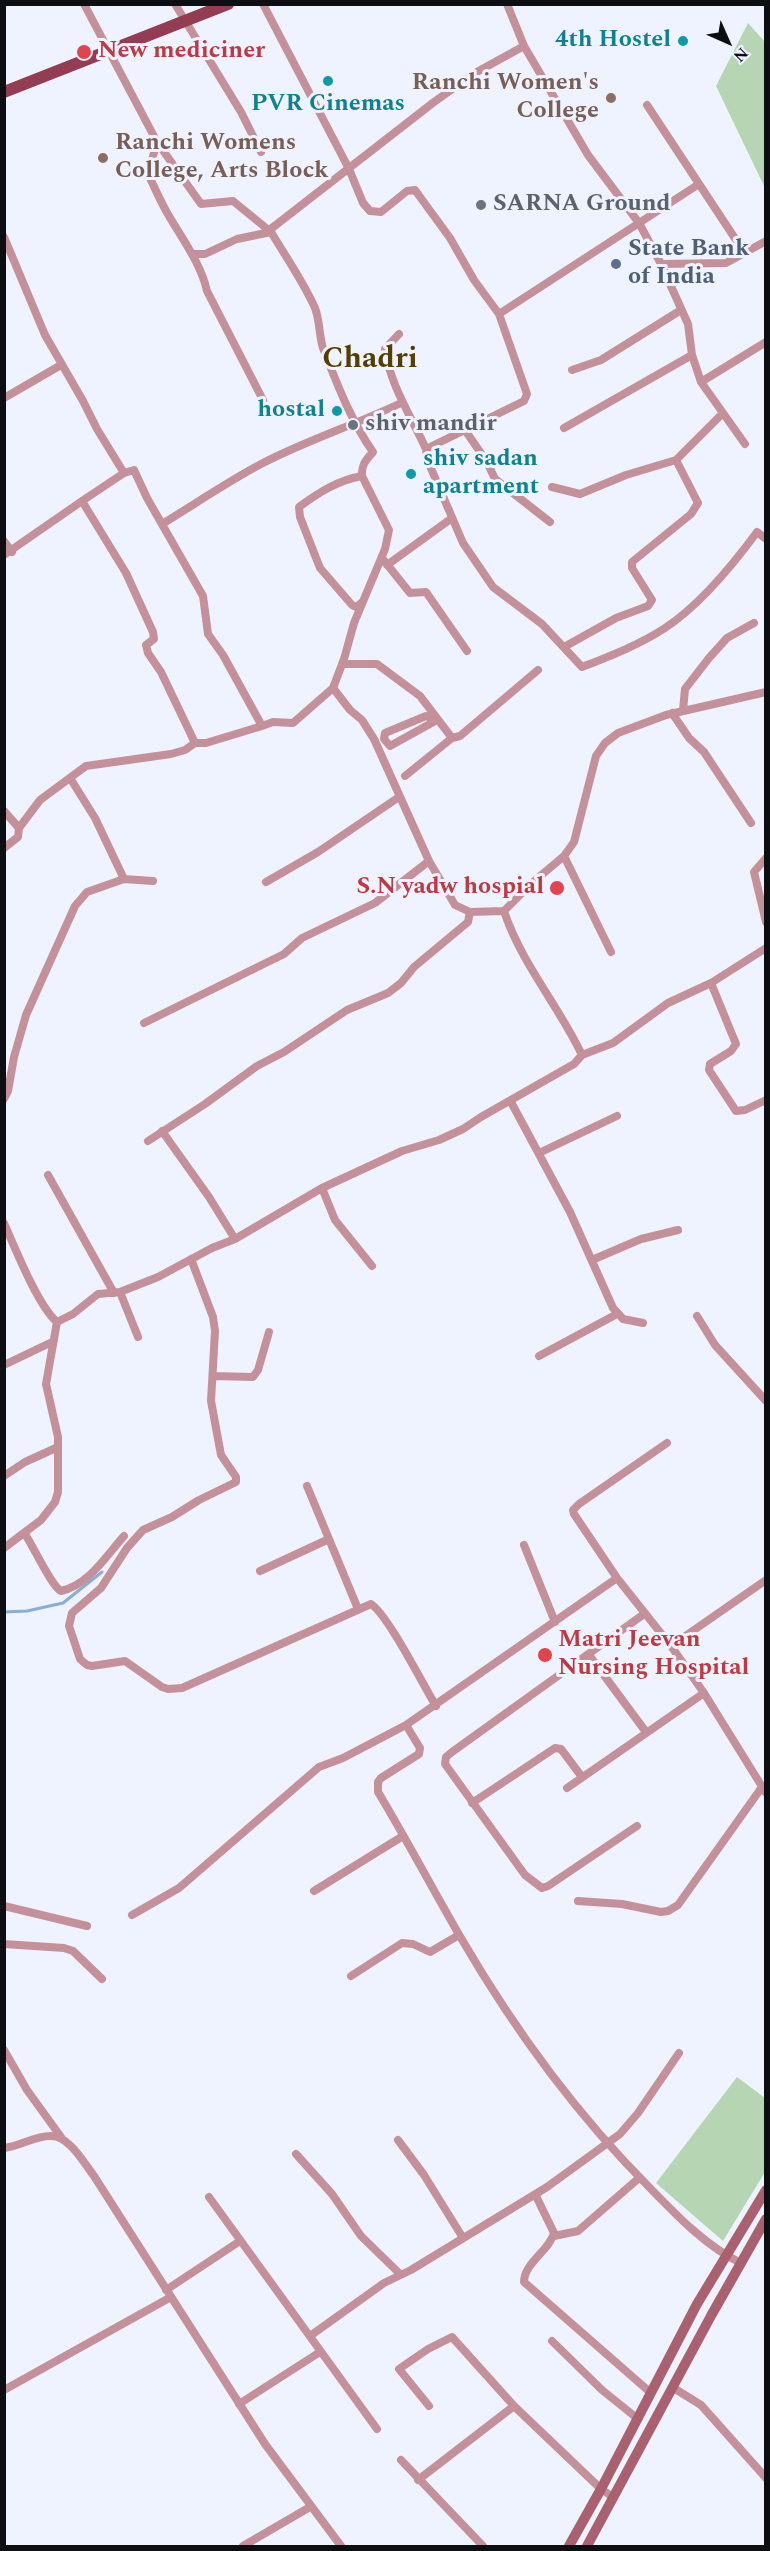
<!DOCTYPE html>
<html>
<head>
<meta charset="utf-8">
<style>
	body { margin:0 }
	#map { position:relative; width:770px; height:2551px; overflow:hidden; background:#eff3ff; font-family:Spectral,serif }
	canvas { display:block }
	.frame { position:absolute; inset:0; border:6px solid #0d0e12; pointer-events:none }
	.north { position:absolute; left:698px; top:12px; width:60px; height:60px; -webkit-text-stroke:4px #eff3ff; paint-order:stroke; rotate:135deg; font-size:16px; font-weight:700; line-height:24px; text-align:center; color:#0d0e12 }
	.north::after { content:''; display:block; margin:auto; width:21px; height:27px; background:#0d0e12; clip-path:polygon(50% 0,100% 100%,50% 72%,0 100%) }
</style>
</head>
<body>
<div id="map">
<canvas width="770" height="2551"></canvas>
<div class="frame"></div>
<div class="north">N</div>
</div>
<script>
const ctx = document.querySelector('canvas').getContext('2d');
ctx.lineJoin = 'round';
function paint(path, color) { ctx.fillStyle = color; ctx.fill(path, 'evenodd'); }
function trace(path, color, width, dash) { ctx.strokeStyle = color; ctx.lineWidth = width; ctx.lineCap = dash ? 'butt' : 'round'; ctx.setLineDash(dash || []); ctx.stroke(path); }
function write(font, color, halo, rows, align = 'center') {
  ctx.font = font + ' Spectral,serif'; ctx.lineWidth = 6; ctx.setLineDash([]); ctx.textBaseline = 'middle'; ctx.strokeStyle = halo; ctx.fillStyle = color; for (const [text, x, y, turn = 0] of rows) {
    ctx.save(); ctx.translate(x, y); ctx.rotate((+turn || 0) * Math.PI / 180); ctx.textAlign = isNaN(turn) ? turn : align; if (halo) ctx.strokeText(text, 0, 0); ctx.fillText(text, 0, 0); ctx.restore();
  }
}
paint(new Path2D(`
	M748 23 765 42V188L716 86Z
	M737 2077 765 2098V2172L723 2241 656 2183Z`), '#b6d5b2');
trace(new Path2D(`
	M4 1612 27 1611 63 1603 102 1572`), '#88addd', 3);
trace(new Path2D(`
	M84 4 157 142 148 174C155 188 161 203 169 216 183 240 201 264 207 291L263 400
	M175 4 241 112 261 152
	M263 4 349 169 363 203 370 211 381 212 407 191 415 190 450 238 474 280 499 314 699 184
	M507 4 524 46 588 155 639 223 661 264 688 324 692 355 701 382 745 444
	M647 105 738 243
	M157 142 201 204 233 201 271 232 272 228 434 102 475 73 524 46
	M4 237 45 335 83 401 97 429 124 473
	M192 254H205L237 239 271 232C286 257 303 281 315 308 320 321 319 336 323 348 337 384 351 421 373 452 366 460 361 465 362 476L389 530 385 549 354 623 344 659 333 688 293 723 273 722 262 726
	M661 264 726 263 766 241
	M399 334 385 349C390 385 411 416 426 449L524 401 527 394 499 314
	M572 370 601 360 681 310
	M701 382 766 342
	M4 398 61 365
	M564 428 692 355
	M465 430 487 462 495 479 550 522
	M426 449 427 459 463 543 493 587 542 624 582 667C610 656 639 645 665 628 700 605 732 566 757 532L766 539
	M552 487 580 494 626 475 676 460 723 413
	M82 501 124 473 134 470 147 498 203 596 208 634 223 655 262 726 206 743H195
	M162 524C195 504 227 482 261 464 307 440 355 425 401 403
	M4 541 12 552
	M4 555 82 501 126 573 153 632 154 639 146 645 148 653 161 672 195 743 185 750 171 754 86 766 40 800 19 828 18 837 4 848
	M382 558 410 593 426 592 467 651
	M387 565 452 518
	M361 603 356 607 352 605 320 568 300 517 299 507C318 493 338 480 362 476
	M564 647 616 618 648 606 652 600 632 568V562L691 514 698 503 676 460
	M342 664H377L420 696 452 738 405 776
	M683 710 685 689 709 658 727 638 754 623
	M672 713 689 738 704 752 751 823
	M426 716 437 720 390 746 384 739 385 733Z
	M452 738 460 736 538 670
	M70 778 95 818 124 879 153 881
	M4 811 19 828
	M564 856 611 952
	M766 858 754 872 766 922
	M266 882 318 852 399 797
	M470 912 504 911 532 883 564 856 574 842 596 756 605 743 618 733 666 715 766 692
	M711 983 736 1044 731 1051 710 1064 709 1070 736 1111 745 1110 766 1100
	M144 1023 284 954 302 938 375 903 429 861 374 739 362 720 350 710 333 688
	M582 1055 613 1043 668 1003 711 983 766 948
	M4 1099 8 1091 14 1057 26 1015 75 906 87 892 124 879
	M511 1102 570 1212 613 1308 623 1319 643 1323
	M162 1131 209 1197 235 1239
	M148 1141 205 1104 257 1066 284 1052 347 1010 388 993 401 983 414 967 468 922 470 912 455 905 429 861
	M539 1153 617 1116
	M48 1175 114 1293
	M322 1188 335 1220 372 1266
	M4 1223C15 1248 38 1306 57 1322L73 1314 98 1294 120 1292 158 1277 212 1248 235 1239 322 1188 402 1151 439 1140 463 1129 481 1117 574 1064 582 1055C559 1006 521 963 504 911
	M191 1259 213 1317 215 1331 211 1401 221 1455 236 1477V1482L199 1500 172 1517 143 1530 127 1548 101 1588 72 1613 69 1626 80 1659 87 1665 92 1666 125 1661 162 1687 168 1689 182 1688 371 1604C388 1615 423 1685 436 1706
	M592 1260 641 1239 678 1230
	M120 1292 138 1337
	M697 1316 715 1345 766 1401
	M539 1356 617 1314
	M4 1365 52 1342
	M213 1376 253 1377 258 1370 269 1332
	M667 1443 579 1504 573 1510 574 1514 617 1578 671 1646 704 1693 766 1793
	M4 1476 25 1462 58 1447
	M307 1486 358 1609
	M25 1534C33 1546 52 1587 61 1591 89 1585 106 1556 124 1536
	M524 1545 555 1622
	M4 1548 41 1520 55 1502 58 1492V1437L46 1384 57 1322
	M260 1571 329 1539
	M671 1646 766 1580
	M589 1655 646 1732
	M406 1725 420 1748 419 1754 381 1778 378 1782V1792C407 1840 433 1890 461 1938 514 2029 576 2114 650 2188 676 2215 707 2247 741 2263
	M567 1788 704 1693
	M472 1803 555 1748 561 1749 582 1777
	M637 1826 548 1886 542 1888 525 1875 445 1764 446 1757 452 1752 644 1614
	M314 1891 403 1836
	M578 1901 622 1904 661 1912 668 1911 678 1905 762 1787
	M4 1906 87 1926
	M132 1915 179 1888 319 1767 343 1758 406 1725 617 1578
	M4 1944 64 1948 73 1951 102 1979
	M351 1976 402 1943 413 1944 430 1952 459 1935
	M4 2050 27 2090 61 2137
	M398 2140 424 2175 463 2238
	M4 2148C20 2146 35 2136 50 2136 69 2135 84 2163 94 2176L265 2444 341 2546
	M296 2154 332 2194 361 2236 400 2274
	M535 2194 554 2233C549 2251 524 2263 524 2282L651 2393
	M209 2197 377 2429
	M554 2236 578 2231 639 2178
	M166 2290 240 2241
	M310 2336 384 2283 411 2270 547 2187 620 2134 638 2113 679 2053
	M552 2341 602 2390 638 2419
	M672 2387 701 2405 766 2478
	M4 2390 171 2297
	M239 2404 320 2352
	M429 2406 399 2369 428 2349 452 2337 514 2406 601 2489 613 2497
	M401 2460 483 2546
	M418 2480 514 2406
	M243 2546 310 2507`), '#c4919a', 8);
trace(new Path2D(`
	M569 2546 601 2489 697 2304 766 2190
	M587 2546 712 2314 766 2219`), '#a9606f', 10);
trace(new Path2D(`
	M4 92 228 4`), '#933c52', 12);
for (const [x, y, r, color] of [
	[683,41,6,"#0f9aa8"],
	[84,52,8,"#e0444e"],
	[328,81,6,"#0f9aa8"],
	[611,98,6,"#8d6e63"],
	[103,158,6,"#8d6e63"],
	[481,205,6,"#6b7280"],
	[616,264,6,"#5c6f8a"],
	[337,411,6,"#0f9aa8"],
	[353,425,6,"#6b7280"],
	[411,474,6,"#0f9aa8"],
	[557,888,8,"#e0444e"],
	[545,1655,8,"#e0444e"]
]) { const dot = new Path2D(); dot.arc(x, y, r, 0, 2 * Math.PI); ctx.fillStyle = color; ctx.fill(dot); trace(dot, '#eff3ff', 2); }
write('bold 24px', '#0d838f', '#eff3ff', [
	["4th Hostel",671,41],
	["PVR Cinemas",328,105,"center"],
	["hostal",325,411],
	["shiv sadan",423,460,"left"],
	["apartment",423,488,"left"]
], 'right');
write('bold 24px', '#be3a42', '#eff3ff', [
	["New mediciner",98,52],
	["S.N yadw hospial",544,888,"right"],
	["Matri Jeevan",558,1641],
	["Nursing Hospital",558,1669]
], 'left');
write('bold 24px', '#785e54', '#eff3ff', [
	["Ranchi Women's",599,84],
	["College",599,112],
	["Ranchi Womens",115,144,"left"],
	["College, Arts Block",115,172,"left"]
], 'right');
write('bold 24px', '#5b616d', '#eff3ff', [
	["SARNA Ground",493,205],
	["shiv mandir",365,425]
], 'left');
write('bold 24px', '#4e5e75', '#eff3ff', [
	["State Bank",628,250],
	["of India",628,278]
], 'left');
write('bold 30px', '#553f00', '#eff3ff', [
	["Chadri",370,361]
]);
</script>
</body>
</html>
